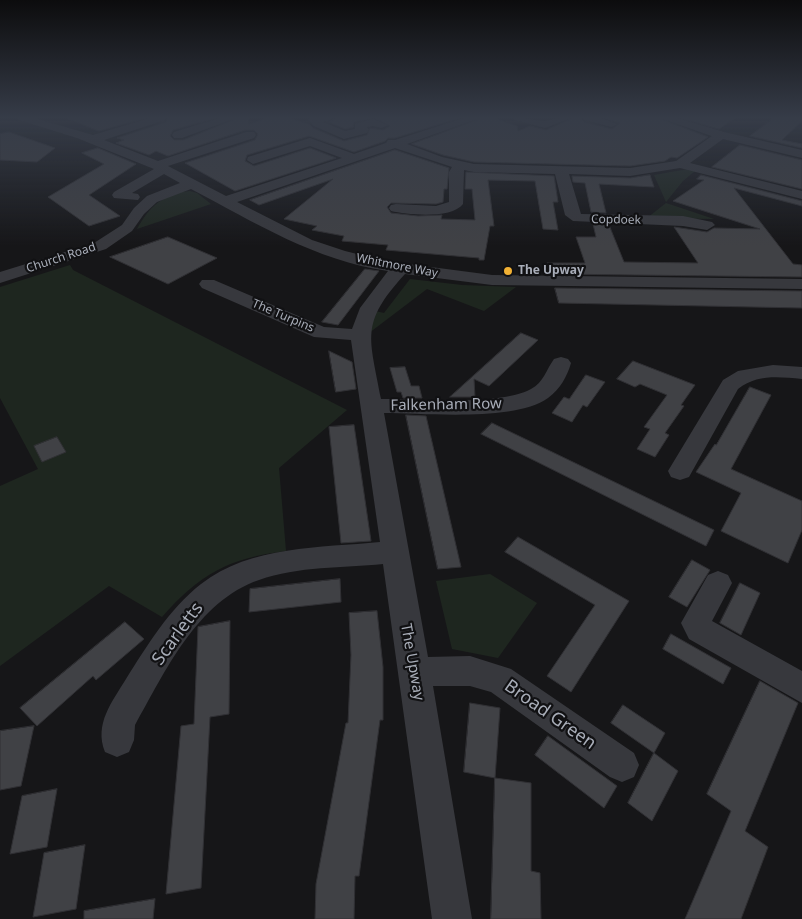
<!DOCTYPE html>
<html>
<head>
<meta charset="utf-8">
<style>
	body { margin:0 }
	canvas { display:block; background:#161618 }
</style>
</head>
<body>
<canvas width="802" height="919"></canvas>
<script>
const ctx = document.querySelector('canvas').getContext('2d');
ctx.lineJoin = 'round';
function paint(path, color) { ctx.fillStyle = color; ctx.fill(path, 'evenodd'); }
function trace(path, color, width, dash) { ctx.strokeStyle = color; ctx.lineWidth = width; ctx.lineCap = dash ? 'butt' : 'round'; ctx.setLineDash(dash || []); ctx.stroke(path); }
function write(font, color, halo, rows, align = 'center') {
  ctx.font = font + ' "Noto Sans",sans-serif'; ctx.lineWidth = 4.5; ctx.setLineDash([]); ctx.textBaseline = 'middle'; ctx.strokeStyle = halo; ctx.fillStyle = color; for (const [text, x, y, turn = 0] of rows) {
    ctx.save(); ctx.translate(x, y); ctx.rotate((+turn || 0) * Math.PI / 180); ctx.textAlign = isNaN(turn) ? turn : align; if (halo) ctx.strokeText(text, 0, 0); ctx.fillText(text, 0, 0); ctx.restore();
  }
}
paint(new Path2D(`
	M688 169 695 171 683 181 666 202 654 175Z
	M190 191 197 193 211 204 137 229C149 207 164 193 190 191Z
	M666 203 714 219 647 218Z
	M70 265 73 270 347 410 279 468 286 551C229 558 200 574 162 617L109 586 0 666V486L38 469 0 398V287Z
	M410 279 462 285 516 287 484 311 427 289 369 333 375 311 384 313Z
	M490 574 537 603 498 658 452 649 436 581Z`), '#1e261f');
const building = new Path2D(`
	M67 118H145L99 131Z
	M168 118H215L173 130 170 136 174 140H183L238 118H248L249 124 268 118H288L309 124 313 128 344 141 367 135 370 128 383 130 390 126 375 118H459L395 138H388L385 141 354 152 309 136 247 155 245 161 254 166 310 148 336 158 235 191 185 163 255 140 258 134 254 130H245L168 156 156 151 149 155 116 143 124 140 117 138 166 122Z
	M337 118H371L354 122 353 127 345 129 329 122Z
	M482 118H493L517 126 518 131 530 126 546 130 573 118H580L584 122 612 129 620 123 605 118H658L708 137 677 158 671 157 665 161 630 166 474 162 443 155 412 144Z
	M682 118H735L719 129Z
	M774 118H802V121L782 140 802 144V148L750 136Z
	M9 132 55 148 37 162 0 160V134Z
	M740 145 802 160V189L712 167Z
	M98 148 136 164 89 195 120 216 89 226 48 197 104 164 82 153Z
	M395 150 449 168 447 189H444L443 202 436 204 391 203 387 207 391 213 418 216 442 215 441 219 475 220 472 189H465L466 172 554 176 558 202H553L558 230 543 229 535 181 488 180 494 226H490L484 260H479V258L386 250 388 245 342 241 344 236 312 230 317 226 284 219 333 179 259 205 250 200Z
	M650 175 654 187 599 184 606 213 591 212 585 183 573 182 572 176 630 178Z
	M701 175 802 201V206L734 188 793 264 802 265V277L551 274 547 263H585L576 237H596L593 224 609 225 624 262 698 263 674 227 707 232 714 228 760 229 673 201 704 180 697 179Z
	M168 237 217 258 168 284 110 257Z
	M365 269 379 271 338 325 322 322Z
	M555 288 802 291V308L559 303Z
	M521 333 538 340 489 386 474 379 475 397H450Z
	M329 351 352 362 356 389 336 392Z
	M633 361 695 385 681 405 684 406 665 433 669 435 655 457 637 449 650 429 644 427 667 395 640 384 635 387 617 379Z
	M405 367 411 386H419L422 398H403L401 392H397L390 368Z
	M586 375 605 382 587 407 583 405 572 422 552 413 564 397 569 399Z
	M750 387 771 395 731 469 802 501V530L788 563 721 531 741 493 696 472 715 444 716 445Z
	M406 415 426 416 461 567 438 569Z
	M492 423 714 530 706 546 481 434Z
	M354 425 371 541 341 543 329 427Z
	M57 437 66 452 42 462 34 446Z
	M518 537 629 601 571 692 547 676 595 605 505 552Z
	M692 560 710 570 687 607 669 597Z
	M340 579 341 602 249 612 250 589Z
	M740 583 760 593 741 635 720 623Z
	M377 611 383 667V720H380L359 876H355L354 919H315L316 884 346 723H348L351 655 349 613Z
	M230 621 229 714 210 717 201 888 166 894 181 726 194 724 198 627Z
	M125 622 144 639 96 680 93 676 37 726 20 708Z
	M671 634 731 668 723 684 663 649Z
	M760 681 798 703 745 831 768 847 741 919H685L731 811 707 794Z
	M470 703 500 708 495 778 464 772Z
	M623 705 665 733 654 753 611 723Z
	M34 726 21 786 0 790V731Z
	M548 736 617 786 604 808 535 755Z
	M654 753 678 771 652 821 628 803Z
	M495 778 531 783V871L540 873 541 919H491Z
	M57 789 47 847 10 854 22 796Z
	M85 845 76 909 33 917 44 853Z
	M155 899 153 919H84V911Z`);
paint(building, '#404145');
trace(building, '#303034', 1);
paint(new Path2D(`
	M18 118H34L93 135 150 118H166L165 120 104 140 158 161 246 132H254L256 135 254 138 168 166 226 196 342 158 310 146 253 164 247 160 248 157 310 138 354 154 386 143 388 140H395L464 118H480L407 144 442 157 474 164 630 168 676 161 712 136 660 118H677L724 132 802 150V158L723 139 690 163 802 191V199L680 168 630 176 569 174 581 214 683 216 712 222 715 225 707 230 683 226 573 221 565 215 555 174 474 172 464 170 463 204C452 219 408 215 391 211L389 208 391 205 396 204 436 206 449 202V172L452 167 395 148 237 202 312 240 345 251 385 261 492 275 802 279V289L492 285 405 274C359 324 370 337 381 399 419 399 500 406 531 389 544 382 546 370 554 359L561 357 568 359 571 363C567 377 560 389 548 398 514 422 426 413 384 413L428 657 470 656 511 669 634 753 639 765 634 777 622 782 610 777 491 692 470 686H433L472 919H432L383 564C343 568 298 566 259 580 197 601 165 672 135 725L134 740 129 752 117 757 105 752C94 724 112 702 126 679 147 646 169 609 201 584 251 545 321 548 380 542L351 340 314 337 202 288 199 284 202 280H214L324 327 352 329 360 308 388 271C316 261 254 222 191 189L157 202 144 214 132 231 106 249 0 283V272L94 243 122 225 134 208 147 196 180 183 164 174 132 193 138 194 140 197 138 200 114 198 112 195 114 192 154 169 77 138 19 120Z
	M220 118H236L182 138H174L172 135 174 132Z
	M310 118H331L330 120 323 122 345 131 355 129V124L373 119 388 125 382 128 373 126 367 127 369 130 367 133 344 139 314 126 308 120Z
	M513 118C524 117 539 122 546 121 555 119 562 117 571 118L545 128 515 120Z
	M582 118H600L618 124 612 127 584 120Z
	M773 365 802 367V379C779 377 757 374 738 389L689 477 680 480 671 477 668 471 723 380 738 371Z
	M718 571 728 575 732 583 712 621 802 671V703L689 639 681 623 708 575Z`), '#37383d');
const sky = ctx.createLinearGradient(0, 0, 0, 246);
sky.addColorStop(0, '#0c0c0d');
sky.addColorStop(0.48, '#363c48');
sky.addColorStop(1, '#363c4800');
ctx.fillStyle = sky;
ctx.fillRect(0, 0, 802, 246);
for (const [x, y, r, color] of [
	[508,271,5,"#f2b134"]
]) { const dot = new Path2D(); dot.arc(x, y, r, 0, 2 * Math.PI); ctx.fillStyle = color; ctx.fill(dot); trace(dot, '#111113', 2); }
write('12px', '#a8adb8', '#111113', [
	["Copdoek",616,220,1],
	["Church Road",61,258,-18],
	["Whitmore Way",397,266,11],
	["The Turpins",283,316,23]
]);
write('bold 12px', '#a8adb8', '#111113', [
	["The Upway",518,271]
], 'left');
write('15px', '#a8adb8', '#111113', [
	["Falkenham Row",446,405,-1],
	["The Upway",412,662,80]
]);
write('18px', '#a8adb8', '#111113', [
	["Scarletts",178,634,-54],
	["Broad Green",550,715,35]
]);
</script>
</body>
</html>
